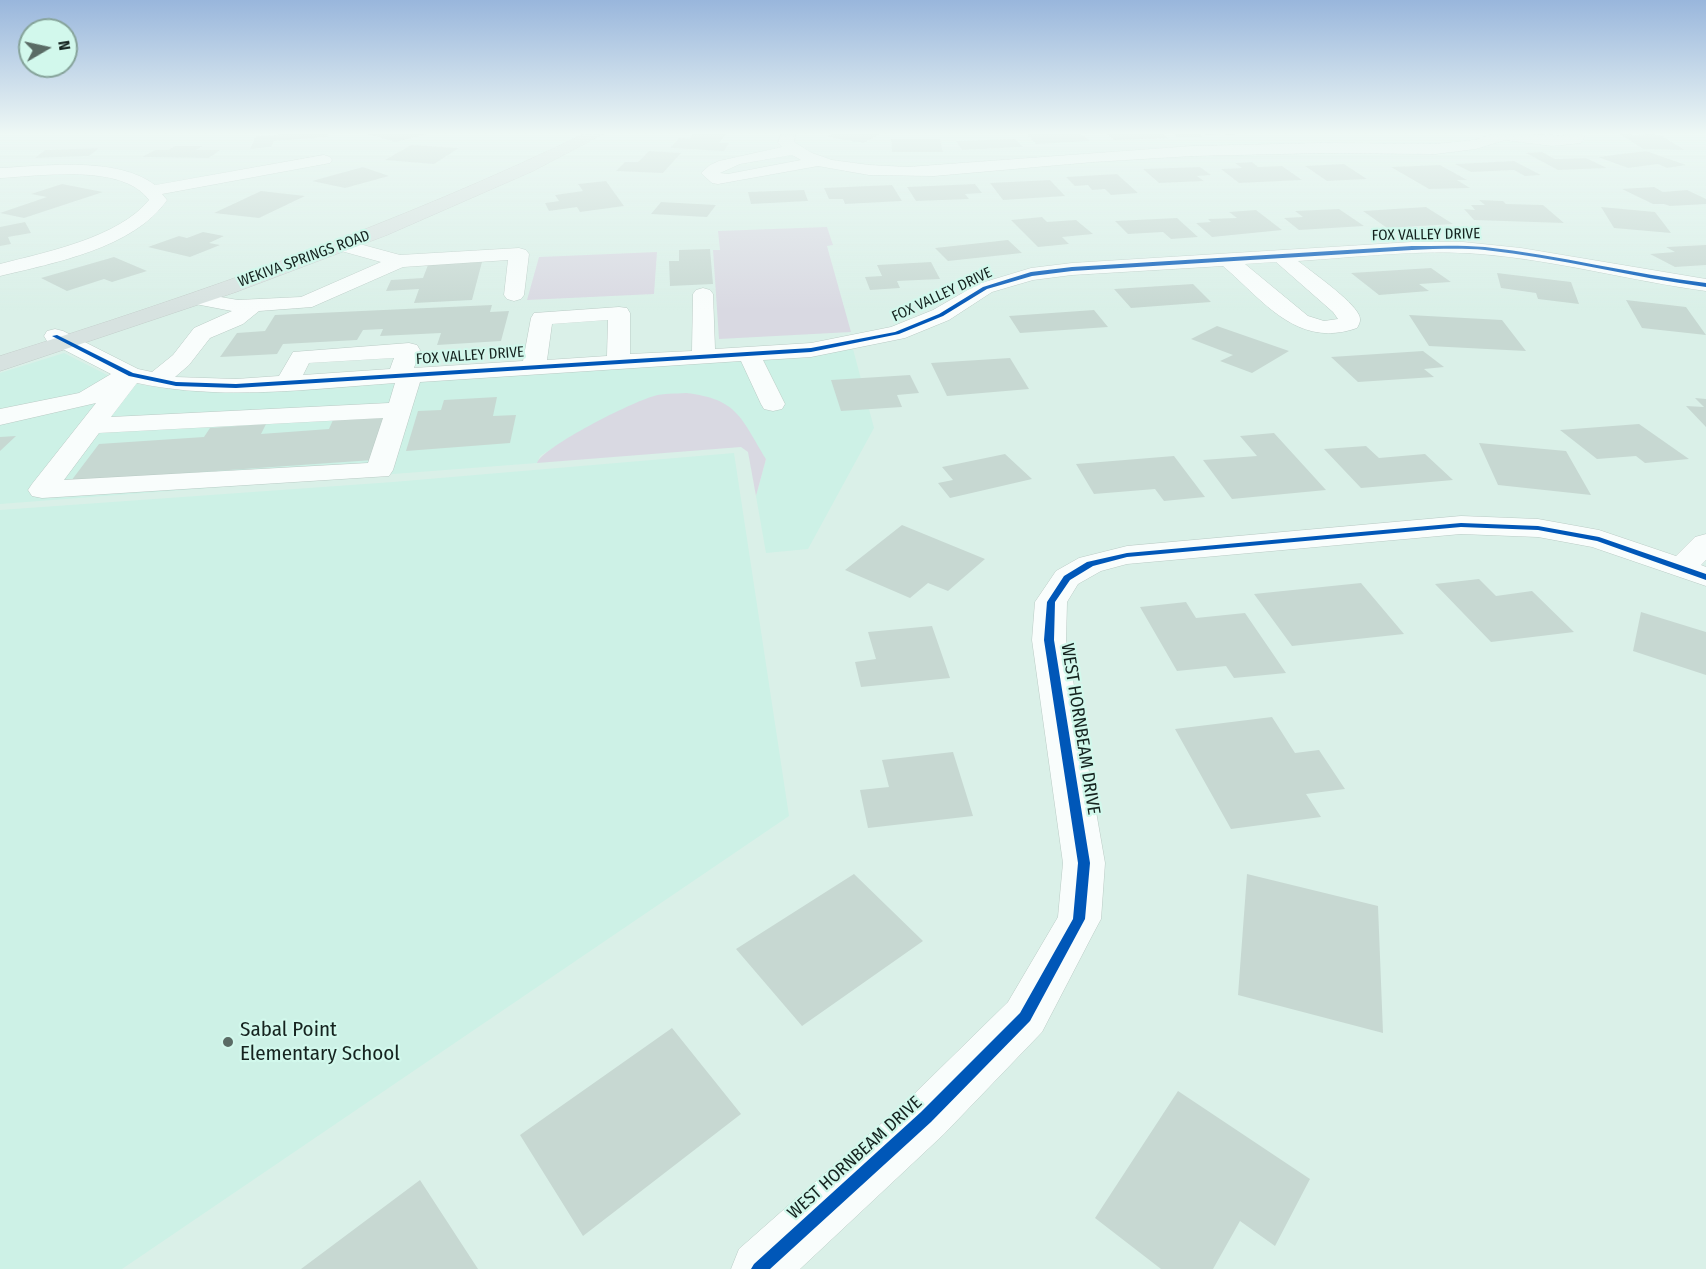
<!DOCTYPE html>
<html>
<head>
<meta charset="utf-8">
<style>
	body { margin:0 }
	#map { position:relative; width:1706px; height:1269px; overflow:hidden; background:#daf0e8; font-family:"Fira Sans Condensed",sans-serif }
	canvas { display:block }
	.north { position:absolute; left:18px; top:18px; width:60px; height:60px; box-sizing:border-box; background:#d2f8ec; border:2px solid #86a39a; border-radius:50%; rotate:81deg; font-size:16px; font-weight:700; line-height:24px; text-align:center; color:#15231f }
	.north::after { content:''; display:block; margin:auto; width:21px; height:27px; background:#5a6b65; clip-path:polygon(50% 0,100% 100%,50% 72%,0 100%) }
</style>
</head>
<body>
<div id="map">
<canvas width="1706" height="1269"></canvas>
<div class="north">N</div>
</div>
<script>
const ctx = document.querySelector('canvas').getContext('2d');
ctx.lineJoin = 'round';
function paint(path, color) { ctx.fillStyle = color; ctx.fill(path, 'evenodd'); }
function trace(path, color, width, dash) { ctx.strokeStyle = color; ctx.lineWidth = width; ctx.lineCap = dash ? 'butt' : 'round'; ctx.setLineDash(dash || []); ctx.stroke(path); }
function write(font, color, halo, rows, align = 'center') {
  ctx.font = font + ' "Fira Sans Condensed",sans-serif'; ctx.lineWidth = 4.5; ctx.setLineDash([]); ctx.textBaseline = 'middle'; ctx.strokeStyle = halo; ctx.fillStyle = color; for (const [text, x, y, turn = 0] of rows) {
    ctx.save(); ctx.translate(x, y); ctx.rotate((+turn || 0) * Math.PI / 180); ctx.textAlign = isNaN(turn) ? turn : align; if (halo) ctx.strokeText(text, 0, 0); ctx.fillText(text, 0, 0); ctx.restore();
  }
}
paint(new Path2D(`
	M853 349 874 428 808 549 766 553 756 496 766 459 655 396 572 436 540 456 537 463 0 504V373L64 353 119 381 168 389 228 392 812 355Z
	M734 453 789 816 122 1269H0V510L393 482Z`), '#cdf1e6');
paint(new Path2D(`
	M827 227 833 245 827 246 851 332 719 339 713 250H720L718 231Z
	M657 252 654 294 527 300 539 257Z
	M686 393C738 399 741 418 766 459L756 496 748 452 741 447 537 463C544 446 632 402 654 396 663 393 676 394 686 393Z`), '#d9d9e2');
paint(new Path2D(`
	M279 132H328L327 137 274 141 271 147 250 149 256 136 278 135Z
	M361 132H430V133L396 142Z
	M695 132 727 133 719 143H729L724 151 670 148 679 138 689 139Z
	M837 132H882L864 143 827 137Z
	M1025 132 1081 134 1090 141 1036 144Z
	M1105 132H1160L1168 138 1114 140Z
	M1174 132H1234L1236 135 1200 134 1202 137H1177Z
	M1620 134 1660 135 1685 150 1643 149Z
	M891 139H940L943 152H892Z
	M1015 139 1023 147 962 150 956 141Z
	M411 145 459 148 434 164 385 160Z
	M175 146H203L196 150H220L209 158 142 157 155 150H168Z
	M99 148 89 156 35 158 45 150Z
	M649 151 681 153 663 173 616 171 625 162H638Z
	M1646 151 1686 165 1667 168 1658 164 1628 168 1598 157Z
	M1542 152 1555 159 1586 158 1607 168 1558 170 1526 153Z
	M1514 161 1541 175 1525 176 1514 170 1471 172 1455 164Z
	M1252 162 1258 167 1282 166 1302 180 1239 183 1221 169 1242 168 1235 163Z
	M1344 164 1367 179 1327 181 1305 166Z
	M1440 165 1467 180H1457L1470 188 1429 189 1391 167Z
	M363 167 389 176 345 188 312 181Z
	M1200 167 1211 175 1197 176 1204 181 1159 183 1143 169Z
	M1117 174 1138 193 1111 195 1105 189 1092 190 1088 185 1075 186 1066 177Z
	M1050 180 1065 196 1003 200 990 183Z
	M606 181 624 206 580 212 577 207 549 211 545 203 559 201 555 195 583 191 578 184Z
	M62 184 103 192 24 218 0 213 47 197 31 194Z
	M975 184 982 193 965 194 969 199 916 201 907 187Z
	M892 185 902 201 845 204 843 199H829L824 188Z
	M1654 187 1663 192 1687 190 1706 199V204L1670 206 1664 204H1653L1622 189Z
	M804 190 808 201 751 204 748 192Z
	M261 191 305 196 259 218 214 213Z
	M1479 200 1503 201 1506 204 1543 205 1564 223 1474 220 1464 209 1475 210 1471 205H1485Z
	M661 202 716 205 707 217 651 214Z
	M1426 207 1453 224 1387 228 1363 211Z
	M1601 207 1655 212 1671 233 1614 228Z
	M1339 209 1364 226 1299 230 1284 218 1303 217 1295 211Z
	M1256 210 1282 230 1212 237 1196 223 1211 222 1208 219 1237 218 1229 212Z
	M1042 217 1047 222 1076 220 1093 234 1062 237 1069 244 1038 247 1011 220Z
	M1177 218 1198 237 1171 239 1163 232 1128 234 1115 221Z
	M25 222 31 233 8 237 11 244 0 246V227Z
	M203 232 224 236 209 243 220 245 190 257 148 247 179 236 187 238Z
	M1008 240 1022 253 948 261 935 248Z
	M1706 245V265L1675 267 1650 254 1675 252 1666 247Z
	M710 249 713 284 670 286 669 261H679V250Z
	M114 257 147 271 112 282 104 279 67 291 41 278Z
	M482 262 472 300 414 303 419 289 386 291 391 280 423 278 428 265Z
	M931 262 940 279 897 281 900 288 870 290 865 277 882 276 877 265Z
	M1431 268 1451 282 1419 284 1429 291 1379 295 1351 273Z
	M1497 273 1571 282 1579 304 1538 299 1536 293 1501 288Z
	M1193 284 1211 302 1131 308 1114 289Z
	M1626 300 1686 307 1706 335 1642 328Z
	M492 305 490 312 509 311 501 341 437 345 441 333 380 336 383 329 363 330 357 340 283 344 277 354 220 357 237 333 265 331 275 315Z
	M1094 310 1108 327 1020 333 1009 316Z
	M1409 315 1502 320 1526 351 1429 346Z
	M1217 326 1289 351 1252 373 1220 361 1233 355 1191 339Z
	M1423 351 1444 367 1424 369 1434 377 1358 382 1331 357Z
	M1010 358 1029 389 947 396 931 363Z
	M910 375 919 393 897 395 902 407 841 411 831 380Z
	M497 397 493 416 516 415 510 443 406 451 418 411 441 410 444 400Z
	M1695 398 1706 399V427L1686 406 1704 407Z
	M388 417 373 460 71 481 99 444 204 437 210 428 266 424 261 434 329 429 333 420Z
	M1639 424 1689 459 1645 463 1636 456 1597 459 1560 430Z
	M1274 433 1326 490 1232 499 1203 460 1257 456 1240 436Z
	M16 436 0 451V437Z
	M1479 443 1566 451 1591 495 1498 485Z
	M1366 446 1379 458 1425 454 1453 480 1361 488 1324 449Z
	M1005 454 1032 479 950 498 938 483 953 480 942 467Z
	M1174 456 1205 497 1164 501 1155 489 1094 494 1076 464Z
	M902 525 985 559 948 591 928 583 910 598 845 570Z
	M1479 579 1496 596 1532 591 1574 632 1491 642 1435 584Z
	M1361 583 1404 634 1292 646 1254 594Z
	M1186 602 1196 618 1245 613 1286 673 1234 678 1226 666 1177 671 1140 607Z
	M1641 612 1706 632V675L1633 651Z
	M932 626 950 678 861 687 855 662 876 659 868 632Z
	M1272 717 1295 753 1319 750 1345 789 1306 794 1321 817 1231 829 1175 729Z
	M953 752 973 816 868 828 860 790 889 787 882 760Z
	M854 874 923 941 802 1026 736 949Z
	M1247 874 1378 906 1383 1033 1238 995Z
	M672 1028 741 1114 583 1236 520 1135Z
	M1178 1091 1310 1179 1275 1246 1240 1221 1213 1269H1161L1095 1218Z
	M420 1180 478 1269H301Z`), '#c7d8d2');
const minor = new Path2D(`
	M782 132H796L794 142 812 153 832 160 869 165 908 167 1192 146 1323 143 1435 144 1475 140 1497 132 1564 136 1561 132H1579L1585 137 1581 143 1552 146 1505 140 1476 149 1435 154 1323 153 1192 156 1093 162 934 176 869 175 818 166 718 184 712 183 701 173 710 165 719 161 782 147 778 143ZM792 155 801 160 728 174 720 173 740 164Z
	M324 155 330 157 332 160 330 163 162 194 167 200C134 248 54 263 0 276V264C46 252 118 238 149 200 123 163 40 176 0 178V168C45 166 117 156 155 185Z
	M341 239 400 255 519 248 526 250 529 254 524 295 521 299 514 301 507 299 504 295 508 260 403 267 312 307 259 311 243 324 210 338 189 365 175 377 236 379 279 376 293 352 409 343 417 345 420 350 414 368 523 361 531 318 534 313 619 307 627 308 630 313V354L692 351 693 294 696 290 703 288 710 290 713 294 715 349 811 343 891 327 933 310 978 284 1031 268 1072 263 1412 242H1463L1521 248 1706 279V291C1631 281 1556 260 1480 254 1420 249 1358 257 1298 261 1312 272 1352 300 1359 315 1361 320 1360 323 1357 328 1297 349 1264 301 1223 266L1072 275 1033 280 992 292 949 320 905 338 811 357 763 360 785 404 782 409 773 411 764 409 761 404 741 361 420 382 393 470 389 476 42 498 32 496 28 490 32 484 96 403 0 425V409L79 393 111 374 47 341 44 336 47 331 55 329 63 331 138 369 152 372 173 355 194 328 232 311 190 303 187 299 190 295 197 293 238 300 301 297 381 262 334 249 331 245 334 241ZM1276 262 1333 312 1338 319 1324 321 1308 316 1245 264ZM608 320 607 356 547 360 552 324ZM394 358 390 369 303 375 309 363ZM137 383C222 401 309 389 395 383L389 403 111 417ZM383 418 368 463 64 480 99 433Z
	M1461 516 1538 519 1599 530 1676 556 1695 537 1706 534V560L1701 565 1706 567V586L1592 547 1538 537 1461 534 1127 564 1101 571 1078 584 1067 602 1066 640 1105 863 1101 919 1094 932 1042 1032 944 1134 800 1269H731L739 1249 908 1100 1008 1002 1058 917 1063 863 1032 640 1035 602 1056 571 1079 558 1127 546Z`);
const major = new Path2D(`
	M588 132H607L533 171 387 235 236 292 0 371V356C201 293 398 224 588 132Z`);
trace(minor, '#bacbc5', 1);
trace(major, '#c3cdca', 1);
paint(minor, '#f9fdfc');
paint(major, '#d7e2e0');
paint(new Path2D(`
	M1412 246C1436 246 1461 245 1485 247 1559 255 1632 274 1706 283V287C1632 277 1559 258 1485 250 1461 248 1436 249 1412 250L1072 271 1032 276 987 289 943 316 899 334 811 352 236 388 176 386 129 376 52 336 57 335 133 373 176 382 236 384 811 348 895 332 939 314 983 287 1031 272 1072 267Z
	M1461 523 1538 526 1599 537 1706 574V580L1597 541 1538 530 1461 527 1127 557 1093 566 1070 580 1055 602 1054 640 1090 863 1085 919 1030 1021 931 1122 770 1269H751L754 1264 921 1112 1020 1013 1073 919 1078 863 1044 640 1047 602 1064 576 1087 562 1127 553Z`), '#0057b8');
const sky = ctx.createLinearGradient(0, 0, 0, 310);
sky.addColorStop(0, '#99b6dc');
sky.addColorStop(0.43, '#eef8f5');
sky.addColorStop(1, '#eef8f500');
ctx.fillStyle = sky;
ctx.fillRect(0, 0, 1706, 310);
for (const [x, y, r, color] of [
	[228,1042,6,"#5a6b65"]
]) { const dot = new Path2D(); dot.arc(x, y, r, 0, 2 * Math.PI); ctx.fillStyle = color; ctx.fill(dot); trace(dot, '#d2f8ec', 2); }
write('15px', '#15231f', '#d2f8ec', [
	["FOX VALLEY DRIVE",1426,235,-1],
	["WEKIVA SPRINGS ROAD",304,259,-20],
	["FOX VALLEY DRIVE",942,295,-25],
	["FOX VALLEY DRIVE",470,356,-4]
]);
write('18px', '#15231f', '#d2f8ec', [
	["WEST HORNBEAM DRIVE",1080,729,81],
	["WEST HORNBEAM DRIVE",855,1158,-42]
]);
write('21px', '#15231f', '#d2f8ec', [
	["Sabal Point",240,1030],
	["Elementary School",240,1054]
], 'left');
</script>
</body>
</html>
